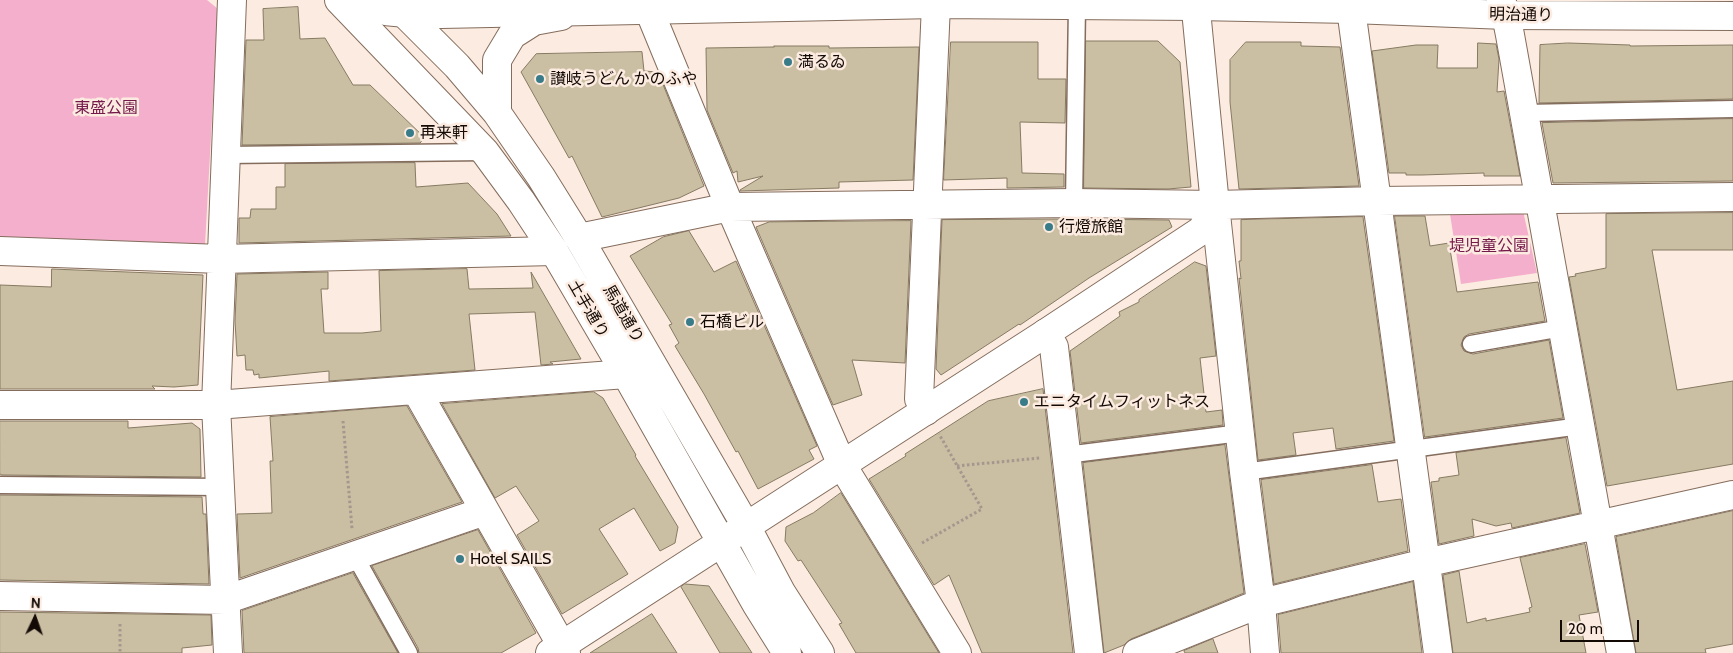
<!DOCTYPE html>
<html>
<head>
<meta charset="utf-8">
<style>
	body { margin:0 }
	#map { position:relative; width:1733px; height:653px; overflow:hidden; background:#fcebe0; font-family:Cabin,sans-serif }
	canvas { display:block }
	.north { position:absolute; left:10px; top:593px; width:50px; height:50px; -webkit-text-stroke:4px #fcebe0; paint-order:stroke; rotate:3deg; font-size:14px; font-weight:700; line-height:20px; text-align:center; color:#130a05 }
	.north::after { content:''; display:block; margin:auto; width:18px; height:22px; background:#130a05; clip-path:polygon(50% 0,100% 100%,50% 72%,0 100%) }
	.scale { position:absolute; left:1560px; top:620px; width:79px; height:22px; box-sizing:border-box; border:2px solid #130a05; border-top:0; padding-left:6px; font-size:15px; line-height:18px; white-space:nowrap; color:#130a05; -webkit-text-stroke:4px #fcebe0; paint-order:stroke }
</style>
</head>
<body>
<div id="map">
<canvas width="1733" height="653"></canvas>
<div class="north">N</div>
<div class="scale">20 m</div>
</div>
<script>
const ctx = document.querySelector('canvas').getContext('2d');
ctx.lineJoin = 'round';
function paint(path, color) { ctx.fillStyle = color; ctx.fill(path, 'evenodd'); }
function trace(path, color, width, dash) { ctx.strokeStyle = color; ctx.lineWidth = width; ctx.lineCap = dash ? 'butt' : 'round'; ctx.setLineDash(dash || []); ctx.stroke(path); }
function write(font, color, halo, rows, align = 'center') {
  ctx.font = font + ' Cabin,"Noto Sans JP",sans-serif'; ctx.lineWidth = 5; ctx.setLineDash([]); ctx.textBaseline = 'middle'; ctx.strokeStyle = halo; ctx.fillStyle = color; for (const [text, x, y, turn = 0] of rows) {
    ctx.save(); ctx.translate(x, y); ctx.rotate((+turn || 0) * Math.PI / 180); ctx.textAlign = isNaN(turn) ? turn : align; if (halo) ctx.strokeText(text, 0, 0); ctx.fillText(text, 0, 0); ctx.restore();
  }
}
paint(new Path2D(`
	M0 0H207L218 9 205 245 0 240Z
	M1523 211 1537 273 1461 284 1450 214Z`), '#f3afcb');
const building = new Path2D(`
	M298 7 300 39 325 38 353 85H370L425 138 420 143 242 145 246 40H264L263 9Z
	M1086 41H1158L1180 62 1191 187 1168 189 1084 188Z
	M951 42H1038V79H1066L1065 123 1020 122 1022 173 1064 174V187L1007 188V178L944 180Z
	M1246 42H1301V46L1340 47 1359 186 1239 189 1230 102V60Z
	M1478 43 1496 44 1499 59 1497 92 1504 91 1520 176H1484V173L1422 175H1406V173H1389L1372 51 1416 45H1438L1437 68H1477Z
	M1568 43 1630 45V46L1733 45V99L1539 103 1540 45Z
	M774 46H829V48L919 47 913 180 839 182V188L740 191V190L763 176 738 182 737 171 733 173 707 110 706 48 774 47Z
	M642 52 644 71 658 72 704 186 679 198 602 217 572 156 569 158 521 72 536 54Z
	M1733 119V181L1553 183 1542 123Z
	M415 163 416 187 468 183 497 214 511 236 239 243V218H250L251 209H276V187H285V164Z
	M1733 213V250H1652L1677 390 1733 381V464L1607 486 1569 277 1576 276 1575 274 1606 268V214Z
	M1395 216H1425L1430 246 1449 243 1457 292 1538 282 1545 321 1469 334 1464 337 1461 345 1464 351 1473 354 1549 340 1563 418 1425 437Z
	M1363 217 1394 441 1336 449 1333 428 1293 433 1296 455 1258 460 1239 278 1241 279 1239 261H1241V220Z
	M1074 219 1169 220 1172 227 1089 278 1020 325 1019 324 941 375 936 369 942 220Z
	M911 221 905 363 852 360 862 395 833 405 756 227 769 222Z
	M689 231 714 272 736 261 817 446 809 450 814 459 758 489 738 451 736 452 704 394 675 346 679 343 669 325 672 324 630 256 663 237Z
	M1195 262 1206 266 1216 356 1200 358 1206 412 1222 410 1223 425 1081 443 1070 351 1120 316 1119 312 1139 302V300Z
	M52 269 203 275 198 385 174 387 152 386 155 389H0V285L51 287Z
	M467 269 469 289 533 288 531 272 581 359 550 362 553 364 541 365 535 312 469 314 475 370 329 381V371L259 378V374L254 375 253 370H246L245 355 237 356 235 321 237 274 328 272V289H321L324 333H362L381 331 379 271Z
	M1043 389 1073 653H982L949 575 934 585 869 479 906 456 905 454 988 401Z
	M594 392 603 398 636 455 635 456 678 527 675 543 660 551 634 508 599 529 628 574 562 614 517 535 539 521 516 486 495 498 442 404Z
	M407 406 462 502 240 578 237 514 272 513 270 461H273L270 417Z
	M0 421H128V428L192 423 200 429 201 477 2 475 0 474Z
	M1566 438 1580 513 1512 528 1511 523 1496 526 1472 519 1474 536 1439 544 1431 482 1439 481V478L1459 475 1456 453Z
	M1225 445 1244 593 1131 639 1124 645 1104 653 1083 463Z
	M1372 465 1378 502 1401 499 1408 551 1274 584 1261 480Z
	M841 493 939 653H856L839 624 842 623 801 560 798 561 785 541 786 527 813 513Z
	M0 495 202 497 203 514H206L209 584 0 580Z
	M1733 511V644L1705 649 1706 653H1636L1616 537Z
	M478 530 536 633 501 653H419L418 648 372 566Z
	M1585 544 1598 612 1579 615 1586 653H1453L1443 575 1459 571 1467 623 1486 618V621L1530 612 1529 608 1532 607 1520 558Z
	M353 573 398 653H244L242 611Z
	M1413 582 1422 653H1281L1278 615Z
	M685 584 709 586 752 653H720L681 587Z
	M0 612 211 615 212 645 182 648V653H0Z
	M652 614 677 653H590L634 625Z
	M1213 639 1218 653H1185L1184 651Z`);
paint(building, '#cabea3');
trace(building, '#867b62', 1);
const service = new Path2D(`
	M1524 113 1733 109
	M225 155 485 152
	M1074 203 1077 5
	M1471 344 1562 328
	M1066 455 1240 433
	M1244 472 1580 426
	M0 485 220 487
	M355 556 409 653`);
const minor = new Path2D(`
	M1501 0 1506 15 1510 35 1621 653
	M1351 9 1438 653
	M649 10 730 207 842 465 957 653
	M1215 205 1244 472 1261 603 1265 653
	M579 238 730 207 1074 203 1215 205 1378 201 1733 197
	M0 251 221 259 554 251
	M1046 333 1054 347 1089 653
	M416 390 566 653
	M0 405H216L626 374
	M926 411 919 399 936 4
	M0 596 225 600 485 511
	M228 653 216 405 232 0
	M1137 653 1261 603 1425 563 1733 495`);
const tertiary = new Path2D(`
	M339 0 485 152 521 201 554 251 626 374 757 605 787 653
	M392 1 457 66 497 113 541 177 579 238 746 526 781 592 820 653
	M497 113V60L512 35 534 21 561 16
	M550 653 1046 333 1202 230 1215 205 1195 0`);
const primary = new Path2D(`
	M352 0C375 15 415 13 441 14L936 4 1195 6 1351 9 1506 15 1733 16`);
trace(service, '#846d5d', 19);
trace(minor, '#846d5d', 30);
trace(tertiary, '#846d5d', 30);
trace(primary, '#846d5d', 30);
trace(new Path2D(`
	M343 421 352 529
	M957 466 1040 458
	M922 543 982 509 939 434
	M120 624V653`), '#a5978e', 3, [2.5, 2.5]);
trace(service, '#fff', 16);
trace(minor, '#fff', 28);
trace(tertiary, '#fff', 28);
trace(primary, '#fff', 28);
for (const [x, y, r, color] of [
	[788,62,5,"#387c8a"],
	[540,79,5,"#387c8a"],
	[410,133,5,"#387c8a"],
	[1049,227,5,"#387c8a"],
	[690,322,5,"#387c8a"],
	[1024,402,5,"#387c8a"],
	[460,559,5,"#387c8a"]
]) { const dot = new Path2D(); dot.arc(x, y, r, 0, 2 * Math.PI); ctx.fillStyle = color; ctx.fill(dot); trace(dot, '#fcebe0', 2); }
write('16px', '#130a05', '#fcebe0', [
	["明治通り",1521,15,1],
	["土手通り",588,309,60],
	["馬道通り",623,314,60]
]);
write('16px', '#130a05', '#fcebe0', [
	["満るゐ",798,62],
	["讃岐うどん かのふや",550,79],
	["再来軒",420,133],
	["行燈旅館",1059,227],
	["石橋ビル",700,322],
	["エニタイムフィットネス",1034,402],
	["Hotel SAILS",470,559]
], 'left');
write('16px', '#75184a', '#fcebe0', [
	["東盛公園",106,108],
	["堤児童公園",1489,246]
]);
</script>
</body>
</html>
